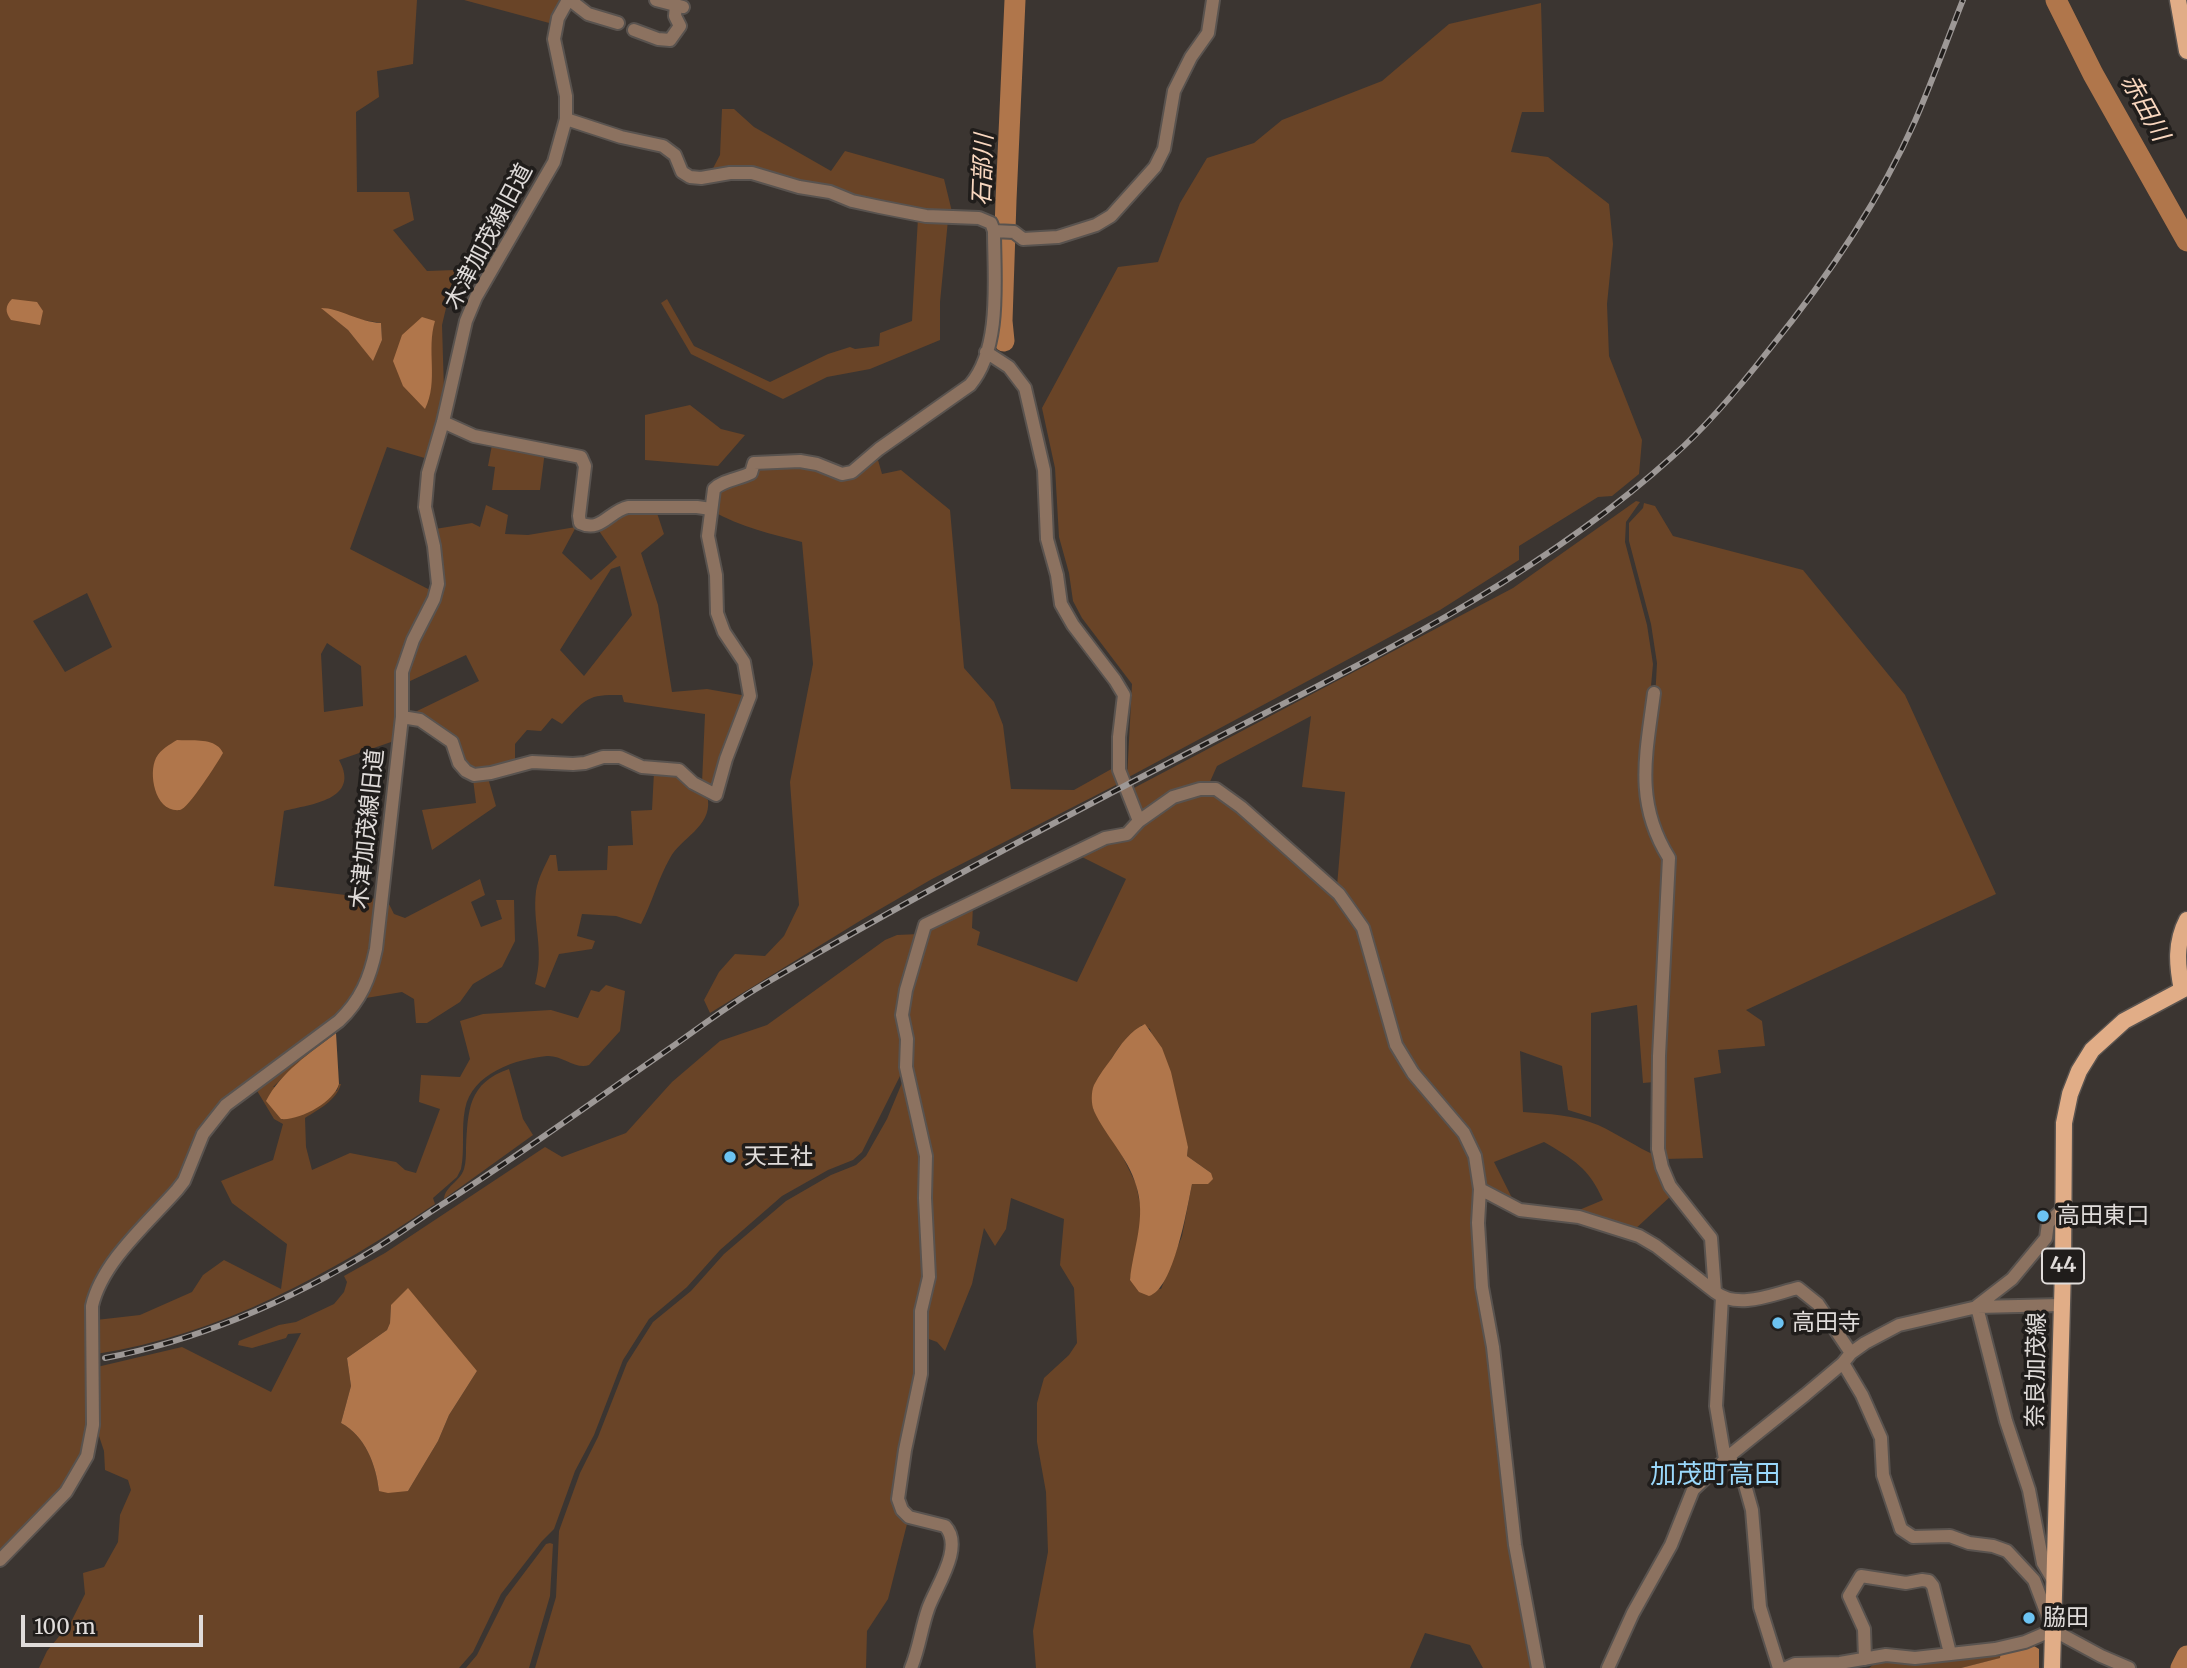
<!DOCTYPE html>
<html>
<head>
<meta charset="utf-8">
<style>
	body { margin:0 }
	#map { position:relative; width:2187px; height:1668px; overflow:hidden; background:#3b3531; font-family:Merriweather,serif }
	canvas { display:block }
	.scale { position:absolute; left:21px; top:1615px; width:182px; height:32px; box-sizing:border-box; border:4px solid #e0dcda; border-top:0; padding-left:9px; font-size:21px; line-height:24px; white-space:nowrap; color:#e0dcda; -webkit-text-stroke:5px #201d1b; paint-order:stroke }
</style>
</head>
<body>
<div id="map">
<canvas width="2187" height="1668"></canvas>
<div class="scale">100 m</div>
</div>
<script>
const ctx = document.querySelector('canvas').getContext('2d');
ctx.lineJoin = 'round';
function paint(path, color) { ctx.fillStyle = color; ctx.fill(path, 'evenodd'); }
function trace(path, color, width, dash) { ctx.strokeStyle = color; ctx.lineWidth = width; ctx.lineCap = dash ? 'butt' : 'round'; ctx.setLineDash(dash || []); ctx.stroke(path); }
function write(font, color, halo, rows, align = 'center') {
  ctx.font = font + ' Merriweather,"Noto Sans JP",serif'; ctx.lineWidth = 7; ctx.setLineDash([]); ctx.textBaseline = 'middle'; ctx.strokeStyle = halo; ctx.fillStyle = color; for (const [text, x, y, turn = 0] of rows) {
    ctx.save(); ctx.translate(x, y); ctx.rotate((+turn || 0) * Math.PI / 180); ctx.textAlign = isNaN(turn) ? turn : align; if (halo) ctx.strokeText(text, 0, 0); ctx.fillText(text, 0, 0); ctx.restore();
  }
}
paint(new Path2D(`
	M0 0H417L413 64 377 71 379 97 356 112 357 192H409L414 220 393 230 427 271 455 270 442 325 444 391 428 459 387 447 350 549 432 591 409 638 394 741 339 760C361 800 311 804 284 811L274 886 377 899 368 969 347 1007 195 1137 174 1188 94 1285 88 1425 82 1456 62 1491 0 1554ZM322 308 356 319 381 323 382 340 373 360 348 330ZM87 593 112 647 65 672 33 621ZM327 643 361 666 363 706 324 712 321 654Z
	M464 0H561L553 24Z
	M1541 3 1544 112H1522L1511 152 1548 157 1609 204 1613 244 1607 304 1609 356 1642 440 1639 474 1612 496 1598 497 1519 546V560L1440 610 1127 778 1132 684 1082 618 1073 601 1069 573 1059 537 1055 468 1042 408 1118 267 1158 262 1180 203 1207 158 1254 143 1282 120 1382 81 1449 24Z
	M722 109H734L754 127 831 171 845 151 944 179 953 216 938 215 784 181 710 174 720 155Z
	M918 218 948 220 940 302V340L870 369 827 377 783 399 691 354 661 303 667 299 694 346 770 382 828 354 850 347 855 349 879 346 880 333 912 321Z
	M690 405 721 429 745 435 718 466 645 460V415Z
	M492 445 545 451 540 490H492L495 467 488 466Z
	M878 460 882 474 901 470 950 510 964 668 994 702 1003 725 1011 789 1074 790 1115 767 1118 784 932 879 863 919 710 1013 704 1000 719 972 735 954 765 956 784 936 799 905 790 782 813 664 802 542C771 534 741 527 712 511L714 494 757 465 802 467 845 478 855 477Z
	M1636 501 1640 502 1626 522 1625 542 1647 625 1653 664 1643 774 1665 856 1654 1082 1643 1083 1637 1005 1591 1013V1117L1568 1110 1562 1066 1520 1051 1523 1112C1549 1114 1574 1115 1598 1125 1618 1134 1636 1147 1657 1156L1672 1195 1633 1231 1572 1213 1603 1200C1589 1168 1573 1159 1544 1142L1494 1162 1516 1206 1484 1189 1479 1155 1417 1070 1401 1043 1371 939 1337 886 1345 792 1302 787 1311 716 1217 766 1209 784 1171 793 1142 811 1132 789 1513 588Z
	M1644 503 1655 506 1673 536 1803 570 1905 695 1996 894 1746 1010 1762 1021 1765 1046 1718 1050 1721 1073 1694 1078 1703 1158 1664 1159V1019L1673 857 1649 810 1657 663 1651 624 1629 541V523L1643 508Z
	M486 505 508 515 505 534 528 535 576 527 562 553 591 580 617 557 597 528 616 515 656 510 664 534 641 553 658 605 672 692 707 689 747 696 717 779 711 785 702 783 705 714 624 702 622 695C586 694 586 699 562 724L552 718 541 731 527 730 515 744V760L490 768 475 770 464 760 457 738 415 712 479 681 466 655 408 682V672L417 642 440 601 435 529 472 523 480 527ZM620 566 632 615 584 676 560 650 611 569Z
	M654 772 674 773 708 800C711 827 681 838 670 858 658 879 652 903 641 924L616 916 582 914 577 936 595 941 592 949 559 954 545 988 535 984C545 949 532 924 536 891 538 878 545 866 550 855H556L558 871 607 870 608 846 633 845 631 811 652 810Z
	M488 778 496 806 432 850 422 810 476 803 473 779Z
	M1203 794 1219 797 1267 835 1339 898 1360 928 1394 1048 1466 1141 1473 1157 1475 1219 1534 1668H1483L1470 1645 1425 1633 1410 1668H1036L1033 1631 1048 1552 1046 1492 1037 1442V1403L1044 1378 1069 1355 1077 1343 1074 1288 1060 1265 1064 1219 1011 1198 1006 1229 995 1246 984 1228 972 1284 945 1351 937 1342 926 1338 925 1311 929 1198 909 1071 906 1015 928 928 973 905 972 928 980 932 977 945 1077 982 1126 879 1078 855C1113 836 1164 800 1203 794ZM1142 1025 1150 1029 1188 1147 1187 1156 1211 1173 1208 1184H1192L1182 1236 1161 1289 1130 1280 1140 1230 1141 1209 1136 1184 1117 1145 1093 1109 1094 1086 1119 1047Z
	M480 879 485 895 471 902 481 927 502 919 496 900H514L515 941 502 967 473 984 460 1002 427 1023H416L414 999 402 992 366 998 377 972 387 900 394 914 405 918Z
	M919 934 903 1039 902 1072 862 1152 853 1160 828 1170 782 1196 720 1250 687 1287 649 1319 623 1360 594 1435 575 1471 554 1529 542 1541 501 1594 473 1652 459 1668H39L47 1651 71 1622 85 1594 83 1573 104 1567 118 1542 120 1515 131 1490 128 1480 105 1470 104 1451 98 1433 97 1367 182 1347 271 1392 301 1333 288 1334 286 1338 252 1348 238 1345 239 1341 279 1325 296 1322 334 1304 344 1292 347 1282 344 1276 385 1253 545 1147 562 1157 626 1133 672 1082 720 1041 767 1025 885 940 897 935ZM391 1305 477 1371 449 1415 438 1441 408 1491H379C376 1464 365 1436 341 1423L351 1386 347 1358 387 1330 390 1323Z
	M606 985 625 991 620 1031 589 1065C576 1070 562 1055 547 1056 516 1059 472 1073 465 1109 461 1129 465 1149 461 1169L457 1177 433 1198 435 1204C332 1273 220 1335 96 1354V1320L140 1315 192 1292 203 1275 224 1260 281 1289 287 1244 232 1203 221 1181 273 1160 283 1124 274 1119 256 1089 337 1030 336 1033 299 1062 273 1087 337 1091 339 1084H341C336 1101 319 1109 305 1118L306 1147 312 1170 350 1153 396 1162 405 1170 416 1173 440 1109 419 1102 421 1075 460 1077 470 1059 460 1021 483 1014 551 1010 578 1018 591 990 599 992Z
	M509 1069 523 1119 533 1135 444 1199C445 1186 460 1182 464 1169 466 1162 466 1155 466 1148 468 1110 468 1083 509 1069Z
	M904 1078 922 1156 925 1264 919 1351 895 1493 908 1520 888 1599 867 1631 866 1668H535L556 1597 559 1531 580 1473 598 1437 627 1363 653 1322 691 1291 724 1254 786 1201 831 1175 856 1165 866 1156 887 1119Z
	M550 1543 553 1544 550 1596 529 1668H466L477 1655 506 1597 546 1544Z
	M2001 1652V1658L1961 1668H1869L1878 1661Z`), '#694427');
paint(new Path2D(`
	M12 299 37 302 43 311 40 325 11 320C5 312 5 306 12 299Z
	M321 308C340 308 358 322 381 323L382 340 373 361 348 330Z
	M422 317 435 321C426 350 439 381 425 409L403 386 393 361 402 335Z
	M177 740C192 741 216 737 223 753 218 762 188 809 180 810 155 813 148 774 156 758 161 749 169 745 177 740Z
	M1145 1024 1162 1048 1171 1072 1188 1147 1187 1156 1211 1173 1213 1179 1208 1184H1192C1187 1208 1174 1289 1149 1296L1139 1292 1130 1280C1133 1248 1147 1218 1136 1185 1128 1157 1106 1137 1094 1111 1091 1104 1091 1092 1094 1085 1099 1075 1106 1066 1112 1058 1120 1045 1131 1030 1145 1024Z
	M336 1033 339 1084C334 1102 299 1121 281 1119L266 1101C281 1072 310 1053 336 1033Z
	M408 1288 477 1371 449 1415 438 1441 408 1491 388 1493 379 1491C376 1464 365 1436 341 1423L351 1386 347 1358 387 1330 390 1323 391 1305Z
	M2034 1646 2039 1649V1668H1961L2000 1658 2001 1652Z`), '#b0764b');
trace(new Path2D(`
	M2056 0 2093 74 2187 241
	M1004 341 1002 321 1006 200 1015 0
	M2181 1668 2187 1656`), '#b0764b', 21);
const minor = new Path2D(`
	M570 0 588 14 618 23
	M656 0 683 7
	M634 30 658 39 670 40 680 26 675 16 676 5
	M994 231 1014 232 1023 239 1058 237 1096 225 1111 216 1155 167 1164 149 1174 91 1191 57 1208 33 1213 0
	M986 352 1009 367 1025 388 1044 470 1047 539 1057 575 1061 604 1073 625 1115 680 1124 695 1119 737V770L1139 821
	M443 422 474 436 581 457 585 466 579 516 580 523C601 533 609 511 628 507H697L711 509
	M1654 693C1646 755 1634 802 1669 858L1659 1056 1658 1149 1662 1167 1670 1186 1711 1238 1715 1292C1738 1310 1773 1294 1798 1288L1818 1304 1851 1353
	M402 717 420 720 452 742 459 763 466 771 474 775 491 773 532 762 573 764 585 763 603 757H620L642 767 679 770 693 783 716 795 726 759 750 696 744 662 724 632 717 613 716 575 708 536 714 489C723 480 739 479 751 473L754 463 800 461 817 464 842 474 852 472 879 449 970 385C1002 348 994 277 994 231L991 223 979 218 926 216 880 207 852 201 830 192 799 187 752 173H730L701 178 690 177 682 172 675 155 663 146 621 137 566 119
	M1480 1189 1520 1210 1579 1217 1639 1236 1656 1246 1715 1292
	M1722 1297 1716 1406 1725 1459
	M1977 1306 2012 1279 2046 1238 2048 1223 2064 1208
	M1977 1307 2006 1421 2029 1490 2043 1563 2053 1580
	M1843 1363 1862 1395 1881 1438 1883 1475 1901 1529 1913 1537 1950 1536 1969 1543 1993 1546 2007 1551 2034 1580 2053 1630 2101 1656 2129 1668
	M1729 1456 1745 1485 1752 1510 1760 1607 1779 1668
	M0 1560 66 1492 87 1456 93 1425 92 1306C102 1262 148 1223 177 1190L184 1181 203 1134 226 1105 339 1021C361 1000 370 978 376 949L402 717V672L413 640 434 599 438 584 434 546 425 507 428 473 443 422 466 321 476 297 554 162 566 119V96L554 39 558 18 568 0
	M1865 1659 1864 1629 1849 1596 1861 1576 1906 1583 1922 1580 1929 1581 1933 1586 1950 1653
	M911 1668C919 1649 921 1629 928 1609 935 1588 965 1547 945 1526L909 1517 902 1510 898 1499 905 1450 921 1374V1311L929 1277 925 1198 926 1156 906 1067 907 1039 902 1015 906 990 925 925 1105 838 1127 834 1139 821 1173 797 1200 789H1216L1241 807 1339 894 1363 928 1396 1045 1413 1073 1464 1133 1475 1156 1480 1189 1478 1223 1482 1287 1493 1347 1515 1545 1538 1668
	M1608 1668 1633 1613 1671 1545 1693 1490 1729 1456 1805 1395 1843 1363 1851 1353 1865 1343 1899 1325 1977 1307 2061 1305
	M1786 1668 1795 1664 1840 1663 1886 1655 1915 1658 1995 1649 2025 1642 2053 1630`);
const major = new Path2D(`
	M2178 0 2187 51
	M2052 1668 2063 1268 2064 1123 2070 1094 2079 1071 2092 1050 2124 1021 2182 990C2177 965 2175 943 2187 920`);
trace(minor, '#59534f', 16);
trace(major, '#59534f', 19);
trace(minor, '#8c7260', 12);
trace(major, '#e1ad87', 16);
const rail = new Path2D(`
	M105 1358C201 1340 295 1298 378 1247 399 1234 418 1220 438 1207 514 1159 588 1105 663 1053 695 1031 727 1006 761 986 907 900 1058 820 1209 742 1370 659 1537 579 1673 456 1708 425 1739 388 1768 351 1825 281 1878 204 1915 121 1932 82 1947 40 1963 0`);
trace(rail, '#9d9896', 6);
trace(rail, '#201d1b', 3.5, [10]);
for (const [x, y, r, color] of [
	[730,1157,7,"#6cc3f2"],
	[2043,1216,7,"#6cc3f2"],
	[1778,1323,7,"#6cc3f2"],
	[2029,1618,7,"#6cc3f2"]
]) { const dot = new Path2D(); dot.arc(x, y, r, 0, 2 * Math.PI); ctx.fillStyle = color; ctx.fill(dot); trace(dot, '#201d1b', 2.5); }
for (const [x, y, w] of [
	[2063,1266,42]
]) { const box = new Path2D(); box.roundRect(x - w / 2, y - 17.5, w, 35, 5); ctx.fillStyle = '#201d1b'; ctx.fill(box); trace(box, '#e0dcda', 2); }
write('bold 21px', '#e0dcda', null, [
	["44",2063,1266]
]);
write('23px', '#e0dcda', '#201d1b', [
	["木津加茂線旧道",489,237,-62],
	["木津加茂線旧道",368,829,-84],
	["奈良加茂線",2037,1370,-89]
]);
write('23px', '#e0dcda', '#201d1b', [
	["天王社",744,1157],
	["高田東口",2057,1216],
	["高田寺",1792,1323],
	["脇田",2043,1618]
], 'left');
write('italic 24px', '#f9d7bf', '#201d1b', [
	["赤田川",2144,108,61],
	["石部川",984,170,-88]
]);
write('26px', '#9ad8fb', '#201d1b', [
	["加茂町高田",1715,1476]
]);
</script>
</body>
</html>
